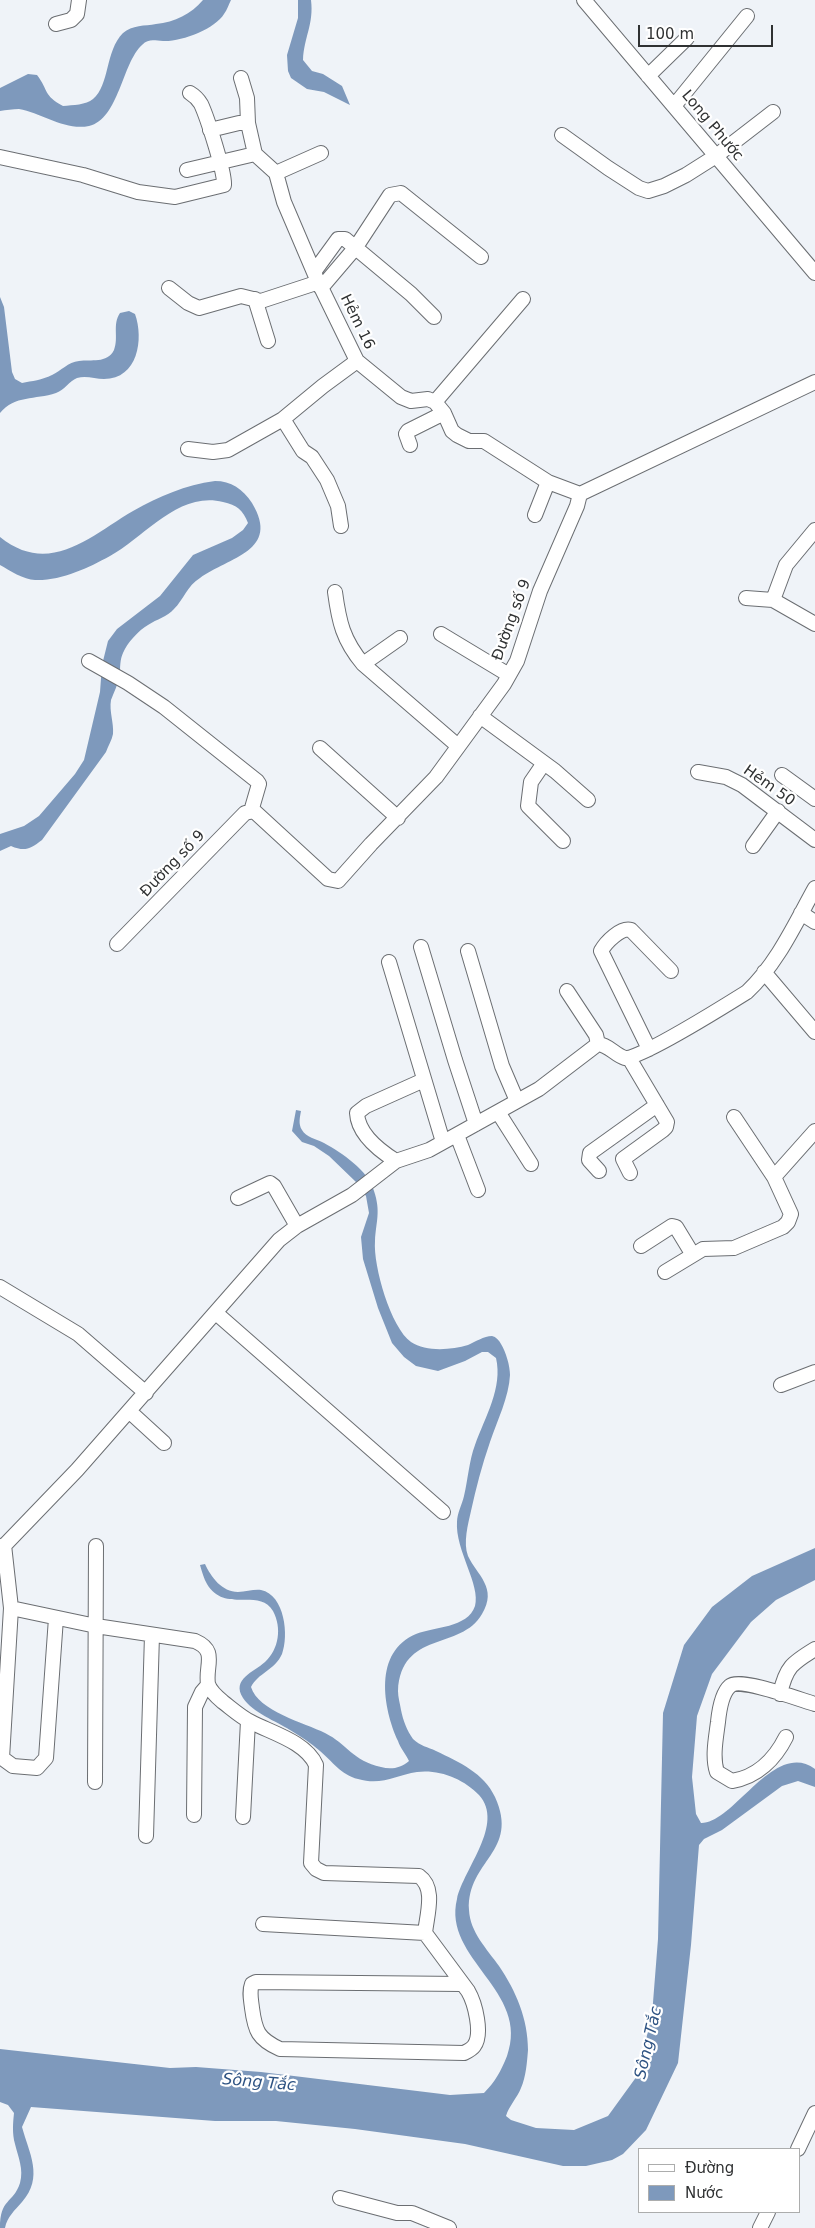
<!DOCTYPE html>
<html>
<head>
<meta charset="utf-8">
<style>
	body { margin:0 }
	#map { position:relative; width:815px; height:2228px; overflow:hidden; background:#eff3f8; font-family:"DejaVu Sans",sans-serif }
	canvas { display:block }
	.legend { position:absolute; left:638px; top:2148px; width:162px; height:65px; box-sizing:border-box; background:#fff; border:1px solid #acadad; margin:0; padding:6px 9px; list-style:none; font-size:15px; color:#2f3132 }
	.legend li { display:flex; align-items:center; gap:10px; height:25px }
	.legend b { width:25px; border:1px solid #acadad }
	.scale { position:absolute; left:638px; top:25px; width:135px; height:22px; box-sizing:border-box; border:2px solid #2f3132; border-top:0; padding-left:6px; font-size:15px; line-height:18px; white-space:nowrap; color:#2f3132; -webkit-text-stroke:4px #fff; paint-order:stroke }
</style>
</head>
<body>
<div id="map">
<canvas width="815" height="2228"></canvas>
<ul class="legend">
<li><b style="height:6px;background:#fff"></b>Đường</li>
<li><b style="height:14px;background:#7e99bc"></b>Nước</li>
</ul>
<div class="scale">100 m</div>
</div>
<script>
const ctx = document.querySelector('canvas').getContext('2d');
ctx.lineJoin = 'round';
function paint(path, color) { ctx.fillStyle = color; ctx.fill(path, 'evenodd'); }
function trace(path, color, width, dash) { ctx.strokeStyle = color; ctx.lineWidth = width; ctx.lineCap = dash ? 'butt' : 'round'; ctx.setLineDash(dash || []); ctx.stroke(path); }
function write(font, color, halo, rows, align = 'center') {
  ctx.font = font + ' "DejaVu Sans",sans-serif'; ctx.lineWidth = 4.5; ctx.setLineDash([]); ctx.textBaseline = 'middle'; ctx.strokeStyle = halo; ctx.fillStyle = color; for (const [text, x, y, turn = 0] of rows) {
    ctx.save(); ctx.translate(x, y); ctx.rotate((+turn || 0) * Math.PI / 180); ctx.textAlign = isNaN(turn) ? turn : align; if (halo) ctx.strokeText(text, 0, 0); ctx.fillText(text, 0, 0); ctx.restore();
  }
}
paint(new Path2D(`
	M203 0H231C229 4 227 10 224 14 215 29 181 42 163 41 155 41 149 38 142 45 122 63 119 119 89 126 65 131 42 113 19 109 13 109 6 110 0 111V88L28 74 37 75C49 91 43 95 63 106 73 105 86 105 93 99 110 85 105 51 123 33 132 25 145 26 156 24 175 22 191 14 203 0Z
	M298 0H311C314 24 304 37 303 60L312 71 323 74 342 86 350 105 324 92 307 89 291 78 288 71 287 55 298 18Z
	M0 297 4 307 12 372 15 379 22 383C32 381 42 380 52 375 61 371 68 362 79 361 91 359 107 364 114 350 119 337 112 325 120 313L129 311 135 314C144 339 138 379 104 379 95 379 86 375 77 378 69 381 65 390 56 393 35 400 15 395 0 413Z
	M215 481C231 481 243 489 252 503 281 551 229 557 200 578 187 586 184 599 174 609 167 617 157 619 148 625 139 630 127 643 123 653 120 659 120 668 120 675 118 684 114 692 111 700 109 711 114 723 113 734 112 740 108 746 106 752L42 840C30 849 25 852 11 846L0 851V834L24 826 39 816 75 774 84 760 100 692 102 665 108 641 117 629 160 596 193 555 232 538 243 530 248 523C243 510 237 505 223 502 178 491 145 537 110 556 88 568 61 581 35 580 24 580 9 570 0 565V537C50 577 90 536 133 511 160 496 185 485 215 481Z
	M296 1110 301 1111C300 1117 298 1124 302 1130 306 1137 316 1139 324 1143 342 1153 368 1170 374 1191 381 1212 376 1221 375 1241 373 1266 391 1328 411 1342 426 1352 451 1350 468 1345 475 1342 484 1336 492 1336 496 1337 499 1340 501 1344 506 1352 510 1366 510 1375 509 1397 497 1421 490 1442 482 1465 476 1488 471 1511 468 1524 463 1543 468 1556 477 1575 498 1588 482 1614 461 1651 401 1630 398 1691 398 1697 400 1704 401 1710 403 1720 407 1731 413 1739 420 1746 428 1747 436 1751 459 1762 484 1773 495 1797 520 1852 467 1860 469 1910 470 1932 487 1949 499 1966 516 1991 528 2019 528 2050 527 2062 526 2077 521 2088 517 2098 509 2106 506 2116L511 2120 536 2128 574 2130 608 2116 637 2076 652 2015 658 1939 663 1713 684 1645 712 1607 752 1576 815 1548V1580L776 1600 751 1622 712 1674 697 1716 692 1777 696 1814 701 1823C734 1824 774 1739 815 1769V1787L798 1781 782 1786 722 1830 704 1839 699 1845 691 1945 678 2063 646 2130 623 2154 612 2160 586 2166H563L465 2144 355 2129 276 2121H215L31 2107 22 2127C29 2153 44 2177 22 2202 15 2210 7 2217 5 2228H0C0 2198 13 2204 20 2183 24 2169 18 2157 15 2144 12 2133 13 2123 14 2113L8 2105 0 2102V2049L170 2068 196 2067 261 2072 450 2095 484 2093C495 2082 501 2071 507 2056 531 1991 442 1959 457 1899 464 1868 505 1824 479 1795 464 1779 439 1769 417 1772 396 1775 382 1786 358 1779 341 1775 332 1761 320 1751 311 1743 300 1736 290 1730 276 1721 253 1713 243 1698 231 1679 254 1672 265 1662 279 1649 282 1628 273 1611 259 1587 225 1614 207 1584 204 1579 202 1572 200 1565L205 1564C211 1577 222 1592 238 1592 246 1592 254 1589 261 1590 285 1595 289 1636 282 1654 275 1670 258 1673 251 1687 258 1711 305 1723 325 1733 347 1744 353 1761 381 1767 391 1770 401 1768 409 1761 406 1754 400 1748 398 1741 383 1708 373 1652 416 1634 433 1627 468 1628 475 1606 481 1585 455 1550 457 1522 457 1513 462 1505 464 1496 468 1479 469 1461 475 1445 485 1417 503 1388 496 1358L488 1352H482L465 1361 438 1371 416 1366 404 1357 392 1343 378 1308 363 1259 361 1237 369 1213 366 1196 356 1182 329 1156 314 1146 302 1142 292 1131Z`), '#7e99bc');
const minor = new Path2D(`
	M584 0 815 273
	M56 24 71 20 77 14 79 0
	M648 76 687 38
	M241 78 247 98 248 123 255 154 276 173 284 202 316 277 357 361 401 397 411 401 428 399 435 402 444 413 452 431 457 435 469 441H484L548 482 580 494
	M674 106 747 16
	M210 130 239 123H248
	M562 135 608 168 639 188 648 191 664 186 686 175 716 156 773 112
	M0 157 83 175 138 192 175 197 224 185C225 172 207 117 201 104 198 99 195 96 190 93
	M187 170 255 154
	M276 173 321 153
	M314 272 338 239H345L411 294 434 317
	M169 288 188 303 199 308 241 296 261 301 319 282
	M321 288 356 247 390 195 401 193 481 257
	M255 299 268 341
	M435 402 523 299
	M410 445 406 434 408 431 444 413
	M188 449 213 452 228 450 283 419
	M580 494 815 382
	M535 515 548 482
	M341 526 338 506 327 480 312 457 303 451 283 419 323 386 357 361
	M335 592C339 622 343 640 363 664L458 746
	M746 598 773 600 815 624
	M773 600 786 565 815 530
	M441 634 509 675
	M89 661 128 683 164 707 257 781 259 784 252 808 254 811 328 879 338 881 371 844 436 777 504 684 517 661 540 591 577 506 580 494
	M363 664 400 638
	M480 716 555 771 588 800
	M320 748 398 818
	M544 763 531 782 528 806 563 841
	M698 772 726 777 742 785 815 840
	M782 775 815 799
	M753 846 778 811
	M801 913 815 922
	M117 944 245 813 254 811
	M421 947 455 1060 476 1124
	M468 951 502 1066 517 1101
	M389 962 443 1142
	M764 972 815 1032
	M567 991 596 1035 598 1044
	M649 1049 601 951C606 942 621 927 631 930L671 971
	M629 1058 667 1122 666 1127 663 1130 623 1159 630 1173
	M498 1112 531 1164
	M734 1117 774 1177
	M457 1135 478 1190
	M396 1161C380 1151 358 1134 357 1113L366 1106 424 1080
	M599 1171 589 1160 590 1153 657 1105
	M238 1198 270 1183 274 1186 297 1226
	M641 1246 672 1226 676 1227 693 1255
	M665 1272 703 1249 734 1248 783 1227 788 1222 791 1214 774 1177 815 1131
	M0 1287 78 1334 146 1393
	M216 1313 443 1512
	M781 1385 815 1372
	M129 1411 164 1443
	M4 1545 11 1608 96 1626 195 1641C218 1651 205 1665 208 1684 210 1691 217 1697 223 1702 231 1708 241 1717 251 1722 272 1733 306 1742 316 1765L311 1863 316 1869 324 1873 419 1876C436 1888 427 1914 425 1933L468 1991C475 2003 483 2034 474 2046 472 2049 466 2052 464 2053L280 2049C258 2039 255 2031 252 2008 251 1999 249 1992 252 1984L256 1982 462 1984
	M0 1550 77 1470 279 1240 297 1226 352 1195 396 1161 429 1150 539 1089 598 1044C609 1045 615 1055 625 1058 637 1061 731 1002 747 992 777 964 795 924 815 888
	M11 1608 2 1758 13 1766 37 1768 46 1758 56 1618
	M780 1694C786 1667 792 1663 815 1649
	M786 1737C775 1759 757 1777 732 1781L717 1772C712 1757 716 1738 718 1722 719 1712 722 1693 730 1686 739 1677 801 1700 815 1704
	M95 1782 96 1546
	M194 1815 195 1707 202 1692 208 1685
	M243 1817 248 1721
	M146 1836 152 1635
	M263 1924 425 1933
	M798 2149 815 2113
	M340 2198 397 2213H412L449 2228
	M760 2228 768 2212`);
trace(minor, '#6b6e72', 16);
trace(minor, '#fff', 14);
write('15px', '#2f3132', '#fff', [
	["Long Phước",712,126,50],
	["Hẻm 16",357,322,64],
	["Đường số 9",512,620,-70],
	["Hẻm 50",769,786,35],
	["Đường số 9",173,864,-46]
]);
write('italic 16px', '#2e5383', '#fff', [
	["Sông Tắc",649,2043,-77],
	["Sông Tắc",259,2083,5]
]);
</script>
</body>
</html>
